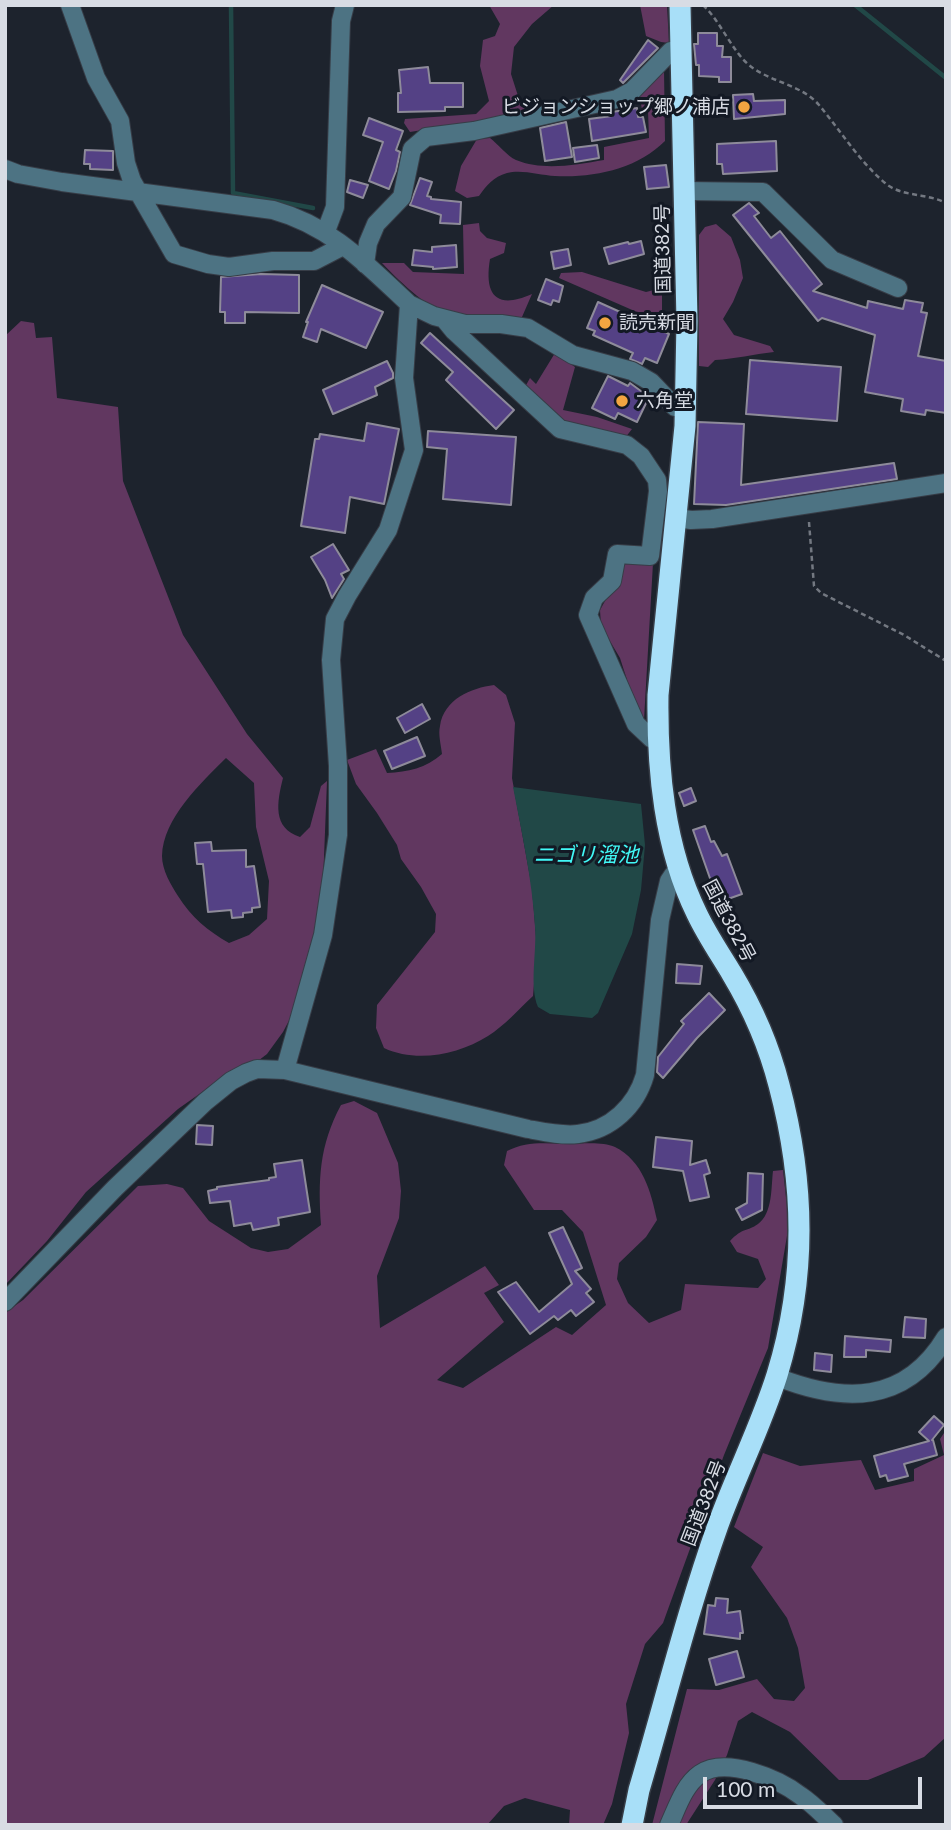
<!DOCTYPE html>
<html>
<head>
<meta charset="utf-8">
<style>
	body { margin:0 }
	#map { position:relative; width:951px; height:1830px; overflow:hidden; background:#1d232d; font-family:Lato,sans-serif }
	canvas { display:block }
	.frame { position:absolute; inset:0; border:7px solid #d8dce4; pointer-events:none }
	.scale { position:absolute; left:703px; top:1777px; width:219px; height:32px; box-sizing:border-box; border:4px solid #d8dce4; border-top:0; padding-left:9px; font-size:21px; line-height:24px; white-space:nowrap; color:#d8dce4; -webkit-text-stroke:5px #131924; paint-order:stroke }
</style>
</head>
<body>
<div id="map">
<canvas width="951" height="1830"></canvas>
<div class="frame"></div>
<div class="scale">100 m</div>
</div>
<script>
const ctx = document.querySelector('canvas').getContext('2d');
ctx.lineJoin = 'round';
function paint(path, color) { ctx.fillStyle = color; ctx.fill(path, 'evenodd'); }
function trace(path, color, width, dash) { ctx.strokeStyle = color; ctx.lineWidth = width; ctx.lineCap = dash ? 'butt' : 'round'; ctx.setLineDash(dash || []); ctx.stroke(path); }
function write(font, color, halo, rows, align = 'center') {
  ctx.font = font + ' Lato,"Noto Sans JP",sans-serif'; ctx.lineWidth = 6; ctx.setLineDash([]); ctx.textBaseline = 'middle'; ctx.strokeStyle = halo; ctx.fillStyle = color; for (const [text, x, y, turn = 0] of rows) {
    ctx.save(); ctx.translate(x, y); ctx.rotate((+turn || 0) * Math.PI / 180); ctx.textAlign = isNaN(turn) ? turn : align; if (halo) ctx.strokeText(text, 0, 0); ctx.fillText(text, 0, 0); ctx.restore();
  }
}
paint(new Path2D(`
	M489 5H554L532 24 514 47 511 74 519 99 534 110 520 114 410 132 404 123 405 119 476 114 489 101 480 66 483 40 495 36 500 24Z
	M640 5H667L669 43 661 42 646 36Z
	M664 69 665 141C637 169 594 178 555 176 540 175 521 169 507 173 493 177 487 185 479 196L467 198 455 191 461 166 477 139 490 138C498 144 507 156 516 160 543 171 575 165 604 160V147L649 138 648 111 642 110 639 91Z
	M479 223 480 231 487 238 506 243 504 253 490 259C484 295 496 310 532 294L522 317C497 318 471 319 446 313 427 308 396 278 382 263H404L413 272 464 274 463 225Z
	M716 224 731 237 740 260 743 278 733 302 723 319 734 335 770 346 774 352C753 354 736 359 715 360L708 367 699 366V235L705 227Z
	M582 272 646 292 662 288V323L559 278 561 273Z
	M21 321 34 323 36 338 52 337 57 398 118 407 123 481 183 635 247 734 283 778C277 802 272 828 300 837L310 827 321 786 327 781 322 908 295 1009 283 1032 267 1054 254 1064 222 1078 178 1109 86 1192 47 1241 5 1285V336ZM226 758 254 783 256 827 269 881 267 919 249 935 229 943C208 931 191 917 178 896 171 885 162 870 162 856 163 818 201 783 226 758Z
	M555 353 575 367 563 410 597 417 632 429 625 438 562 424 525 387 530 378 536 384Z
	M623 559 653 563 644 720 638 714 620 658 601 626 600 610 610 592 621 582Z
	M494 685 506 695 515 723 512 778 532 888 537 949 533 996C519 1009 504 1026 488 1036 458 1055 416 1063 384 1048L376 1028 377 1005 435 932 436 914 421 887 401 859 397 845 377 813 356 784 347 760 376 749 387 773C408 772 426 768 442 754 441 745 438 734 440 726 444 699 471 688 494 685Z
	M354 1101 377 1113 398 1163 401 1191 399 1218 377 1276 380 1328 485 1266 499 1285 484 1293 504 1322 437 1380 463 1388 556 1327 572 1335 606 1305 583 1232 562 1210H534L504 1165 507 1151C526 1141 545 1143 566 1144 580 1144 602 1141 615 1147 643 1161 651 1192 657 1220L646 1237 619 1263 617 1279 628 1303 649 1323 681 1310 685 1284 758 1288 766 1279 758 1259 737 1252 730 1241C743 1227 747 1232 758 1224 773 1213 771 1187 773 1171L783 1170 789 1224 768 1348 724 1455 663 1623 645 1644 626 1704 629 1733 612 1804 603 1825H569L570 1810 525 1798 504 1806 487 1825H5V1313L23 1300 138 1186 167 1184 183 1188 209 1221 251 1248 268 1252 288 1249 321 1225C318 1180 319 1146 341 1105Z
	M946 1430V1737L924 1757 868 1780H839L790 1732 752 1712 738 1721 727 1755 715 1780 686 1825H652L687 1689 719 1690 757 1679 774 1699 794 1701 805 1688 798 1648 787 1618 751 1567 763 1547 734 1527 763 1453 800 1466 861 1460 875 1490 914 1481V1469L944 1455 940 1439Z`), '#613760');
paint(new Path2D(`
	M513 787 641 804 645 845 641 890 632 934 598 1013 592 1018 550 1014 538 1007C529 986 537 952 535 927 532 879 522 834 513 787Z`), '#214847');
trace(new Path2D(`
	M231 5 233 193 313 208
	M855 5 946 78`), '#214847', 4.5);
const building = new Path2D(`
	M698 33H717V46H723L722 57H731V82H719V77L699 76V65H696L694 44H698Z
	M648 40 658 48 623 83 620 80Z
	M428 67 430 83H463V107H445V111L398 112V93H401L399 70Z
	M753 94 754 101 785 100V114L734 119 733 95Z
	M637 108 638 117H643L646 132 592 141 589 119 612 116V112Z
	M369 118 403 131 396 150 400 152 396 171 389 189 369 181 383 142 363 135Z
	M566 122 572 157 545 161 540 128Z
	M776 141 777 171 723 174 722 164H717V144Z
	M597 145 599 158 575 162 573 148Z
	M85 150 113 151V170L90 169V164H84Z
	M666 165 669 187 647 189 644 167Z
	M420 178 432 182 427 196 431 197V199L461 202 460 224 440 223 441 215 410 205Z
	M350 180 368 185 363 198 347 192Z
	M749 203 759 213 754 216 771 238 780 231 822 284 813 291 867 308 868 301 903 309 905 300 923 303 921 312 927 313 918 356 946 361V413L926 410 925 415 901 411 903 399 865 392 875 335 822 318 818 321 733 215Z
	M641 241 644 254 609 264 604 248 628 242 629 244Z
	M456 245 457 267 433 269V267L412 265 414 250 432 252V247Z
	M568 249 571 265 554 269 551 252Z
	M261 274 299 275V313L245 312V323H225V312H220L221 277Z
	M546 279 563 286 559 302 553 300 551 305 538 300Z
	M322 285 383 312 366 348 321 329 317 342 303 337 308 322H306Z
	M598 302 669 334 657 363 645 358 642 364 630 359 633 353 593 335 595 331 587 328Z
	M430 333 514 410 496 429 446 380 453 372 421 343Z
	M750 360 841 367 837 421 746 414Z
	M387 361 393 373V378L375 387 377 395 333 414 323 390Z
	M608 376 628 386 630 383 649 397 637 422 618 413 615 419 592 408Z
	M698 422 744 424 741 485 894 463 897 479 726 505 694 504Z
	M367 423 399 429 384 504 350 497 345 533 301 526 315 439H319L320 434 364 441Z
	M428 431 516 437 511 505 443 499 447 449 427 447Z
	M333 544 349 570 341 574 344 579 332 598 325 580 311 557Z
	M422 704 430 719 405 733 397 718Z
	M417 737 425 756 392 769 384 751Z
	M691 788 696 801 684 806 679 793Z
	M705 826 711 842 714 841 722 856 727 854 742 894 711 905 704 886 712 884 693 830Z
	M211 842 212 851 246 850V867L254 866 260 907 252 908V912L243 913V917L232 918 231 910 208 912 203 864H197L195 843Z
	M677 964 702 966 700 984 676 983Z
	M709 993 725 1010 697 1038 663 1078 657 1072 658 1057 684 1024 681 1021Z
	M197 1125 213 1126 212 1145 196 1144Z
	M656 1137 692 1141 690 1165 706 1160 710 1173 704 1175 709 1197 690 1201 683 1171 653 1167Z
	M302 1160 310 1212 278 1218 279 1225 253 1230 251 1223 234 1226 230 1201 210 1203 208 1191 217 1189V1187L269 1180V1178L276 1177 274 1164Z
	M748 1173 763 1174 762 1210 742 1220 736 1209 747 1203Z
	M563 1227 582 1268 575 1271 591 1289 586 1293 594 1302 576 1316 571 1310 558 1320 554 1316 530 1334 498 1292 516 1282 539 1312 572 1284 549 1233Z
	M905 1317 926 1319 925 1338 903 1337Z
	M845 1336 891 1340 890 1352 866 1350V1357H844Z
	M815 1353 832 1355 831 1372 814 1370Z
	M934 1416 944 1425 932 1440H933L937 1455 904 1464 908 1476 888 1481 886 1475 880 1477 874 1456 929 1441 919 1432Z
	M716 1598 728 1599 727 1613 740 1611 743 1633H740V1639L704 1634 708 1605 715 1606Z
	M737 1651 744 1677 716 1685 709 1659Z`);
paint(building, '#544185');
trace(building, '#8e8b9a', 2);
const minor = new Path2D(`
	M70 5 96 78 120 121 126 163 132 181 174 254 208 264 229 267 273 261H314L343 246
	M5 169 18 174 62 182 273 210C331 226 366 264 409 304L434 316 465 324H501L528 328 573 355 632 371 651 382 675 407 685 409
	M684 191 763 192 832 260 898 288
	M326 231 335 207 341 21 345 5
	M365 264 368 243 376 224 402 197 412 149 426 137 474 131 617 99 632 91 671 51 681 50
	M445 320 454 331 560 429 627 445 641 456 657 480 658 491 650 556 617 554 612 581 594 598 588 615 636 724 652 739H658
	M677 518 691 520 712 519 946 483
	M285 1070 323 935 338 835V766L331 660 335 619 347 596 388 530 414 450 404 378 409 304
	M5 1302 115 1188 205 1102 231 1081 246 1073 257 1069 285 1070 528 1129C544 1132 562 1136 578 1134 611 1130 636 1106 645 1075L660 920 669 881 673 875 680 872
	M777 1377C843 1403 905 1405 946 1337
	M669 1825C677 1808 684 1785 700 1774 726 1756 779 1779 801 1796 813 1804 823 1815 834 1825`);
const highway = new Path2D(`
	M632 1825 639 1790C665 1702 687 1612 718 1525 736 1475 761 1426 777 1375 807 1277 805 1183 779 1085 769 1046 753 1009 732 974 720 954 707 935 697 914 664 847 657 769 658 695L685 426 687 321 680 5`);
trace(minor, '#373d47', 20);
trace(highway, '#373d47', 24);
trace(new Path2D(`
	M703 5C721 22 732 51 749 65 769 82 801 84 819 105 840 130 859 161 885 183 901 197 927 193 946 203
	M809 522 814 586 821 593 904 635 946 661`), '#737881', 2.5, [5, 3.5]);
trace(minor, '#4d7383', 18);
trace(highway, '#a8dff8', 21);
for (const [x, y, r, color] of [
	[744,107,7,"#f2a541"],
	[605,323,7,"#f2a541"],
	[622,401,7,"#f2a541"]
]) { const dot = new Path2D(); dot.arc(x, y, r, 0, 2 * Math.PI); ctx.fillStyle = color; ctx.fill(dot); trace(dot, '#131924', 2.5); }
write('19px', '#d8dce4', '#131924', [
	["ビジョンショップ郷ノ浦店",730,107,"right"],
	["読売新聞",619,323],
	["六角堂",636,401]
], 'left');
write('19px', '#d8dce4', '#131924', [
	["国道382号",663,249,-91],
	["国道382号",729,921,62],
	["国道382号",704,1503,-69]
]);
write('italic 21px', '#41f8f6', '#131924', [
	["ニゴリ溜池",586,855]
]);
</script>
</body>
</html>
